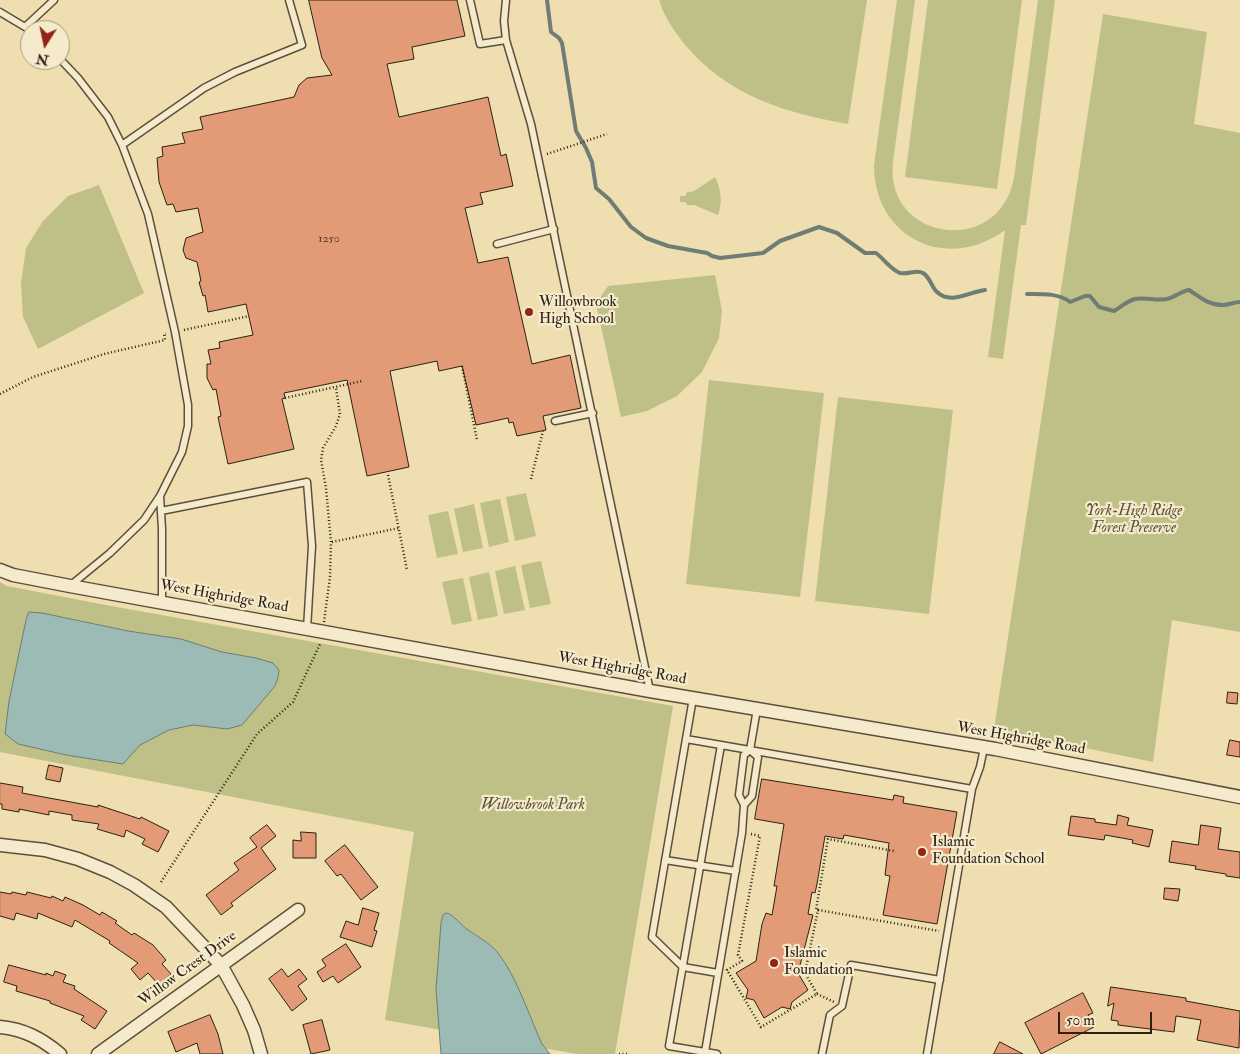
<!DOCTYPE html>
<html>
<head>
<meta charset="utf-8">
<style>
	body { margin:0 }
	#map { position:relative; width:1240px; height:1054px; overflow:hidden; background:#efdeaf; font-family:"IM FELL Double Pica",serif }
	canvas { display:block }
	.north { position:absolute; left:20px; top:20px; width:50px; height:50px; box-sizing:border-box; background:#f5eacb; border:1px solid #a49a82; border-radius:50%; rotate:190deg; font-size:14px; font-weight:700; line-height:20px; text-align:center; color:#2b2115 }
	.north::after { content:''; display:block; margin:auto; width:18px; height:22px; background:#8f2418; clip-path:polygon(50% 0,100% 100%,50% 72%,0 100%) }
	.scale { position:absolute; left:1058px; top:1012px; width:94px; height:22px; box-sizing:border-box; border:2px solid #2b2115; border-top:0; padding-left:6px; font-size:15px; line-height:18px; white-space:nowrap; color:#2b2115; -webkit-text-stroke:4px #f5eacb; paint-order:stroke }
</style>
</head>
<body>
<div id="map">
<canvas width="1240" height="1054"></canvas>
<div class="north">N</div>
<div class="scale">50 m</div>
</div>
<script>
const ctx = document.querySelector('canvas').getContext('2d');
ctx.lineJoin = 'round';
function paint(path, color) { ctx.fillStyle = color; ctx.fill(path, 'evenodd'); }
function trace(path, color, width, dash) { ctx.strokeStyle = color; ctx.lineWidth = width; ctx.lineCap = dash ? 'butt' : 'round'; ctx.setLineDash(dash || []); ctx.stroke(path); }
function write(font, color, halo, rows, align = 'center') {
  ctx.font = font + ' "IM FELL Double Pica",serif'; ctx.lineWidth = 4.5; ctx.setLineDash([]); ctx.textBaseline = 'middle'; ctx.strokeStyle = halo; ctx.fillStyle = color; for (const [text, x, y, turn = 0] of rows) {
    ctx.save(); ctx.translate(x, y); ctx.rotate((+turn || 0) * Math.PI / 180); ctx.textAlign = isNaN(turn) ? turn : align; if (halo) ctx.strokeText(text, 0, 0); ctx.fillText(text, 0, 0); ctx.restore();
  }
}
paint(new Path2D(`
	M659 0H867L848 124C785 113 729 96 686 46 675 32 664 17 659 0Z
	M897 0H915L893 162C884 241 999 258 1014 178L1038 0H1055L1026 225H1021L1003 359 988 357 1005 230C947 273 874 238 874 165Z
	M928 0H1022L997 189 905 177Z
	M1103 14 1207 32 1194 124 1240 133V632L1172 620 1153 762 994 729Z
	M715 177C721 190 723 201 718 215L694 205H687L686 202H680V196H686V193L694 191Z
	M99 185 144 293 38 349 23 317 21 283 26 248 43 221 68 196Z
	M715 275 722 311 719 338 702 372 677 396 647 411 621 417 596 304 608 286Z
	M709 380 824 393 800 597 686 584Z
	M838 397 953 410 929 614 815 601Z
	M526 493 536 536 515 541 506 497Z
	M500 499 509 542 489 547 480 503Z
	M474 504 483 548 463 552 454 509Z
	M448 511 458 554 437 558 428 515Z
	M541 561 551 604 530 608 521 565Z
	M515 566 525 610 504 614 495 571Z
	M489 572 498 616 478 620 469 577Z
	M463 578 472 621 452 625 442 582Z
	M0 582 7 586 111 606 673 706 615 1054H577L385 1020 414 832 0 752Z`), '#bfc087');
const water = new Path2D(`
	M29 612 42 613 128 631 181 639 222 652 256 658 273 663 279 670 278 678 275 686 242 725 227 729 193 725 169 730 140 745 123 764 66 755 18 744 5 734 9 701 26 620Z
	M447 913C454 915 461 925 468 930 478 937 490 943 498 953 517 977 529 1016 542 1044L550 1054H441L436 989 441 923 443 915Z`);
paint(water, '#9cbbb4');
trace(water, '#6f7d74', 1);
trace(new Path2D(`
	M547 0 551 32 559 38 562 43 576 131 586 148 592 162 596 188 609 199 631 227 646 238 668 246 707 253 712 256 720 258 763 253 780 241 819 227 837 233 865 253H876C884 259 891 270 900 273 908 275 916 269 923 273 931 278 931 287 937 292 951 305 969 292 985 290
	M1027 294C1041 294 1059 293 1070 302L1085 296H1090L1099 307 1114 311C1121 307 1127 301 1135 299 1145 297 1156 301 1167 299 1176 297 1181 291 1189 290 1201 298 1209 305 1223 305 1229 305 1234 302 1240 302`), '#6f7d74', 4);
const building = new Path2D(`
	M309 0H457L465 36 412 47 414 59 387 64 399 117 488 97 501 156 506 154 513 186 480 193 483 204 465 208 478 263 508 257 532 364 570 355 581 408 543 416 546 430 517 436 513 422 509 423 508 418 476 425 462 366 439 371 437 361 390 371 409 467 367 476 347 380 284 393 285 398 282 399 294 449 228 464 218 417 221 416 216 389 213 390 207 378V364H211L208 350 220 348 219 342 253 335 246 304 208 312 205 295 203 296 199 282 201 281 197 262 186 258 183 250 186 238 203 232 198 208 176 212 173 204 167 205 159 182 157 158 163 156 162 147 185 143 182 133 203 129 200 117 294 97 299 85 307 78 332 75 322 58Z
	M1228 692 1238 693 1237 704 1227 703Z
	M1230 740 1240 742V757L1227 755Z
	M49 765 63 768 60 782 46 779Z
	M762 779 893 800 894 795 904 797 903 803 957 812 937 924 883 915 890 876 885 875 889 843 844 835 843 839 825 836 817 884 815 893 812 892 808 914 813 915 798 973 808 990 792 1002 790 1009 782 1007 764 1018 754 1000 746 998 748 990 736 973 756 961 762 924 766 913 772 915 777 886H774L784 824 755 819Z
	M0 783 23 787 22 793 98 807V805L140 819 141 817 169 831 158 852 142 844 145 839 126 830 124 837 97 829 99 824 72 820V815L49 811V815L19 809V812L2 809V804H0Z
	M1118 815 1129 818 1127 825 1153 830 1149 847 1132 843 1133 840 1105 835 1104 840 1068 835 1071 816 1095 819V822L1116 825Z
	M267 825 276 836 261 848 276 869 231 903 233 906 221 915 206 895 239 870 234 863 257 847 250 838Z
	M1201 825 1221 828 1218 849 1240 852V878L1226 876V874L1195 869 1196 866 1169 862 1172 841 1198 845Z
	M301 832 316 833V858H293V840L301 841Z
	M345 845 378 887 361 900 341 874 337 876 325 861Z
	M1165 888 1180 889 1178 901 1164 899Z
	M0 892 11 894 12 892 26 895 27 892 51 898 52 896 63 901 65 897 83 905 100 915 102 912 117 921 115 923 132 935 134 933 153 945 166 960 162 964 171 974 159 985 148 973 140 980 131 969 138 963 109 943 110 941 75 920 72 927 38 913 37 919 16 913 14 920 0 916Z
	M363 908 379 913 374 930 377 931 372 947 340 937 346 921 358 925Z
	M346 944 361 967 338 983 333 976 323 982 317 972 326 966 322 960Z
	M9 965 46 975V973L53 976 55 971 66 975 63 982 75 986 74 989 107 1011 95 1029 81 1020 84 1016 50 1003V1001L16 991 17 986 4 982Z
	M282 969 288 977 299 969 307 979 298 986 307 999 292 1011 269 979Z
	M1111 987 1186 998V1001L1240 1011 1239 1048 1197 1040 1201 1020 1176 1016 1174 1032 1118 1025V1021L1111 1020 1114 1003 1108 1006Z
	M1083 993 1093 1013 1088 1015 1094 1027 1041 1054 1025 1023Z
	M210 1015 218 1034 223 1054H200L197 1043 176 1052 168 1032Z
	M322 1020 330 1050 311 1054 303 1025Z
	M1000 1042 1023 1054H994Z`);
paint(building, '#e39a76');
trace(building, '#2b2115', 1);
const lane = new Path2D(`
	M470 0 480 44 506 40
	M506 0 504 21 506 40 531 124 650 691
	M0 12 30 30
	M25 27 54 0
	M60 59 78 78 108 117 122 145 148 214 175 332 188 405V426L182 452 160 496 144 520 110 553 71 585
	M122 145 204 88 235 72 302 45 289 0
	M497 244 554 229
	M555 421 593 413
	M160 496 162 529V603
	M161 511 307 482 312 546 307 629
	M693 698 652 937 683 967 718 973
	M686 739 721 745
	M744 805 739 795 744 755 750 750 757 709
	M665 860 736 871
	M705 1052 742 833 744 805 752 796 758 757 751 751
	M717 1054 669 1046 721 745 972 789
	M822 1054 830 1015 842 1006 851 965 940 980
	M927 1054 972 789 980 767 984 748`);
const street = new Path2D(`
	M0 570 13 575 70 586 650 691 995 749 1240 797
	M0 845 45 850 78 859 110 872 134 885 166 907 221 965 243 1005 254 1030 261 1054
	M0 1027C24 1029 42 1039 60 1054
	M98 1054 298 910`);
trace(lane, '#5c503c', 9);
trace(street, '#5c503c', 15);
trace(new Path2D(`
	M547 154 607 134
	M184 330 249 316
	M462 366 477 440
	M0 394 33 377 104 354 165 340 164 334H166
	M285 398 362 381
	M388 475 407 570
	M531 479 543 431
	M332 542 399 528
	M324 622 330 577 331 542 326 488 321 460 323 448 336 426 340 414 336 388
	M751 834 760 836 738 955 742 961 727 970 761 1027 817 994 805 973 818 910H816L828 839 894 851
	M161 882 257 734 293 702 320 644
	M818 910 939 931
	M817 994 834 1002
	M619 1054H627`), '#2b2115', 2.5, [1, 2.5]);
trace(lane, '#f5eacb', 6);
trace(street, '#f5eacb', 12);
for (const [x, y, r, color] of [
	[529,312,5,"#8f2418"],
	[922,852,5,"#8f2418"],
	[774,963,5,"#8f2418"]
]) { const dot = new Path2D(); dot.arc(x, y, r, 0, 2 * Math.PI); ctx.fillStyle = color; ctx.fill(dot); trace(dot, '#f5eacb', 2); }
write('12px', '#593f2d', null, [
	["1250",329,239]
]);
write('15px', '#2b2115', '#f5eacb', [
	["Willowbrook",539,303],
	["High School",539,320],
	["Islamic",932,843],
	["Foundation School",932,860],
	["Islamic",784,954],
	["Foundation",784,971]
], 'left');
write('italic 15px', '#575137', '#f5eacb', [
	["York-High Ridge",1134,512],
	["Forest Preserve",1134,529],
	["Willowbrook Park",533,806]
]);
write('15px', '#2b2115', '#f5eacb', [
	["West Highridge Road",224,597,10],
	["West Highridge Road",622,669,10],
	["West Highridge Road",1021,739,10],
	["Willow Crest Drive",188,969,-36]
]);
</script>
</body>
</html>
